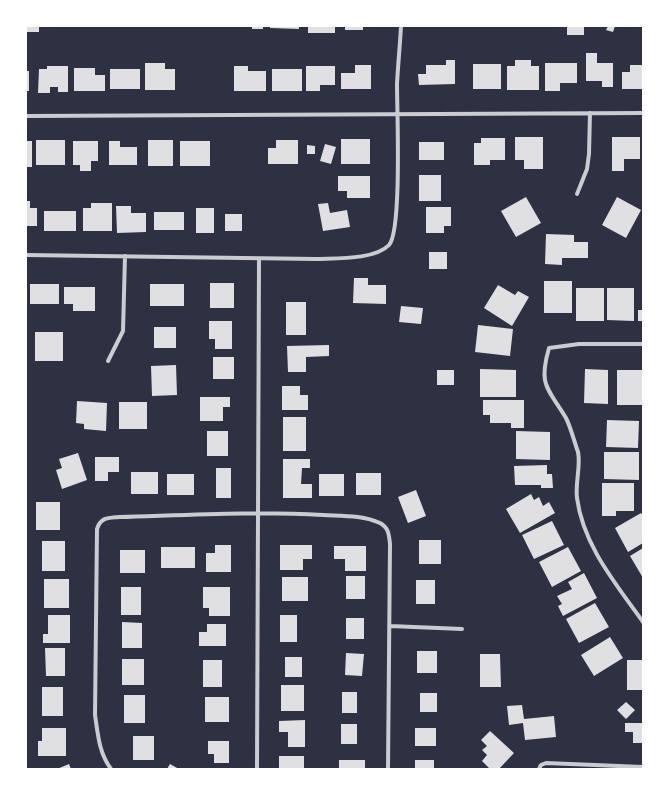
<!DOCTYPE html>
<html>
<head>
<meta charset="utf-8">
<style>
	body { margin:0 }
	#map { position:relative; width:669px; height:795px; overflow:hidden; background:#2d3142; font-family:"Zilla Slab",serif }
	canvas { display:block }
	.frame { position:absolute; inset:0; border:27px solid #fff; pointer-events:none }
</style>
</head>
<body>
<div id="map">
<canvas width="669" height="795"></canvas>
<div class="frame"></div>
</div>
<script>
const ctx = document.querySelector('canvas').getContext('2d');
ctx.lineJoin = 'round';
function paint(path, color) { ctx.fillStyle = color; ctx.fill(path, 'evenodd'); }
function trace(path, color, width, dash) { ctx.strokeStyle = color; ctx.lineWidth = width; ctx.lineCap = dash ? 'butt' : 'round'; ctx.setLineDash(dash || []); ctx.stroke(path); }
paint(new Path2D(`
	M26 26H39V32H26Z
	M252 26H263V29H252Z
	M270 26H299V29L270 28Z
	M308 26H335V33H308Z
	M345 26H363V30H345Z
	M567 26H584V35H567Z
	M608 26H615L613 32 606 30Z
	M586 53H597V63H613V87H602V81H586Z
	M446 60H455V84L419 85 418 74H426V65H446Z
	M515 60H531V66H539V90H507V66H515Z
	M145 63H165V69H175V90H145Z
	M545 63H577V83H560V91H545Z
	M473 64H501V89H473Z
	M355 65H371V89H341V73H355Z
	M630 65H643V89H622V72H630Z
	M47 66H68V92H58V87H50V93H38L39 69H47Z
	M234 66H248V71H266V91H234Z
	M306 66H335V85H320V91H306Z
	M74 68H95V75H105V91H74Z
	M110 69H140V89H110Z
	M272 69H302V91H272Z
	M26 71H29V91H26Z
	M515 137H543V169H524V160H515Z
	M612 137H640V159H624V171H612Z
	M481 138H505V160H490V165H474V143H481Z
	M341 139H370V164H341Z
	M36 140H65V165H36Z
	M148 140H173V166H148Z
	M276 140H298V164H268V148H276Z
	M26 141H32V167H26Z
	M73 141H98V161H91V171H80V165H73Z
	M109 141H120V147H137V165H109Z
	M180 141H210V166H180Z
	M419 142H444V160H419Z
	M325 144 336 147 331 164 320 161Z
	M307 145 315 146V154H307Z
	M419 175H441V201H419Z
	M338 176H370V198H347V191H338Z
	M526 197 541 223 516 237 501 211Z
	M617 197 641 210 626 238 602 225Z
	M26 201H30V208H37V226H26Z
	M91 203H112V231H83V208H91Z
	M328 203 330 213 347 210 350 227 323 231 318 204Z
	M116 206H131V213H146V232L117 233Z
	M426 207H451V226H444V233H426Z
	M196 208H214V233H196Z
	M44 211H76V231H44Z
	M154 212H184V230H154Z
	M225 214H242V231H225Z
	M546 234 574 235V242H588V258H562V265L545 264Z
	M429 252H447V269H429Z
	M354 278H368V285H386V304L353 303Z
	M544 281H572V313H544Z
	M210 283H234V308H210Z
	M30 284H59V304H30Z
	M150 284H184V306H150Z
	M498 285 515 295 518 291 529 297 512 326 484 308Z
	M64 287H95V311H73V304H64Z
	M576 288H604V321H576Z
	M607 288H634V321L607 320Z
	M286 302H306V335H286Z
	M401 306 423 308 421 324 399 322Z
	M638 310H643V321H638Z
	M209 321H232V349H215V339H209Z
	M478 325 513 329 510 356 475 352Z
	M154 327H176V348H154Z
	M35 332H63V361H35Z
	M329 345V356L306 357V372H288L287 346Z
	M213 357H234V379H213Z
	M176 365 177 395 152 396 151 366Z
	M480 369 516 370V397H480Z
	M585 369 608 370V404L584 403Z
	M437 370H454V385H437Z
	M617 370H643V405H617Z
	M282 386H300V395H308V410H282Z
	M200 397H230V407H223V421H200Z
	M483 400H524V428H511V423H490V415H483Z
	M77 401 107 403 106 431 84 429V424L76 423Z
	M119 402H147V429H119Z
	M283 417H306V451H283Z
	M607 420 639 421 638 448 606 447Z
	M207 431H228V456H207Z
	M516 431 550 432V460L516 459Z
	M604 452H639V480L604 479Z
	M78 453 87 480 62 489 56 470 62 468 59 459Z
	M95 457H119V472H108V481H95Z
	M283 459H310V468H302L301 484H312V498H283Z
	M547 465V474H552L553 488H541V485H515L514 466Z
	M216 468H231V498H216Z
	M131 472H158V494H131Z
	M356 473H381V495H356Z
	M167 474H194V495H167Z
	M319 474H344V496H319Z
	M602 483H634V511H616V516H602Z
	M416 490 426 516 408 523 398 497Z
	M531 494 534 500 539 497 543 506 549 502 555 513 520 533 506 509Z
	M36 502H60V530H36Z
	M641 513 643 516V543L628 552 615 528Z
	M552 521 564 545 534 559 522 535Z
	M419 540H441V564H419Z
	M42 541H65V571H42Z
	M215 545H231V572H206V553H215Z
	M280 545H312V559H303V570H280Z
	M334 546H366V571H345V559H334Z
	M161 547H195V568H161Z
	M568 547 581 571 552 587 539 562Z
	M643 548V578L630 556Z
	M120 550H145V573H120Z
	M584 573 597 598 563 616 558 606 562 604 557 596 572 589 568 582Z
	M346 576H365V599H346Z
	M282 577H308V601H282Z
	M44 579H69V608H44Z
	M416 580H435V604H416Z
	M121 587H141V615H121Z
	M203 587H230V616H209V608H203Z
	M595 603 609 627 579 643 566 619Z
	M48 615H70V643H43V634H48Z
	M280 615H297V642H280Z
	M346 618H364V639H346Z
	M122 622 142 623V648H122Z
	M207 624H226V646H199V632H207Z
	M610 637 623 658 594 676 581 655Z
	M45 648H65V676H46Z
	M417 651H437V673H417Z
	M346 653 364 654 362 676 345 675Z
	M480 654H500L501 687H480Z
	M285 657H302V677H285Z
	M122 659H144V685H122Z
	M203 660H222V687H203Z
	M627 660H643V690H627Z
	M281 685H304V711H281Z
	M42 687H63V716H42Z
	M342 692H357V713H342Z
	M420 693H437V712H420Z
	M124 695H145V723H124Z
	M205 697H229V722H205Z
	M626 702 635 710 626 719 617 710Z
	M522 705 524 719 554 716 556 737 525 740 523 723 509 725 507 706Z
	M305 720V747H288V732H279V721Z
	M625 723H643V743H633V732H625Z
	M341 724H357V744H341Z
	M42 728H66V756H38V741H42Z
	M415 728H436V746H415Z
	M490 731 514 753 499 769H490L482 761 487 755 482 750 487 746 481 740Z
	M133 736H154V760H133Z
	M208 741H229V763H214V754H208Z
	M279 756H304V769H279Z
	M339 760H365V769H339Z
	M415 760H434V769H415Z
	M69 764 71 769H57Z
	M170 764 179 769H167Z`), '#e0e0e3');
trace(new Path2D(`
	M26 116 643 113
	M577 194 587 169 589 154 590 113
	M26 255 316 259C335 258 375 260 389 245 402 231 397 110 397 84 398 65 400 45 401 26
	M643 344H579L549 348C538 386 548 388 566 418 571 428 574 441 578 452 581 466 575 483 577 498 583 545 616 584 643 622
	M108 361 123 331 125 256
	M390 626 462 629
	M111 769C99 753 98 735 95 715L97 529C101 517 108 518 119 517 187 515 255 511 323 515 342 516 363 515 380 523 389 528 389 535 390 544L388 769
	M257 769 259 259
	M539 769 541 765 546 763 643 767`), '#caccd0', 4);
</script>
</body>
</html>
